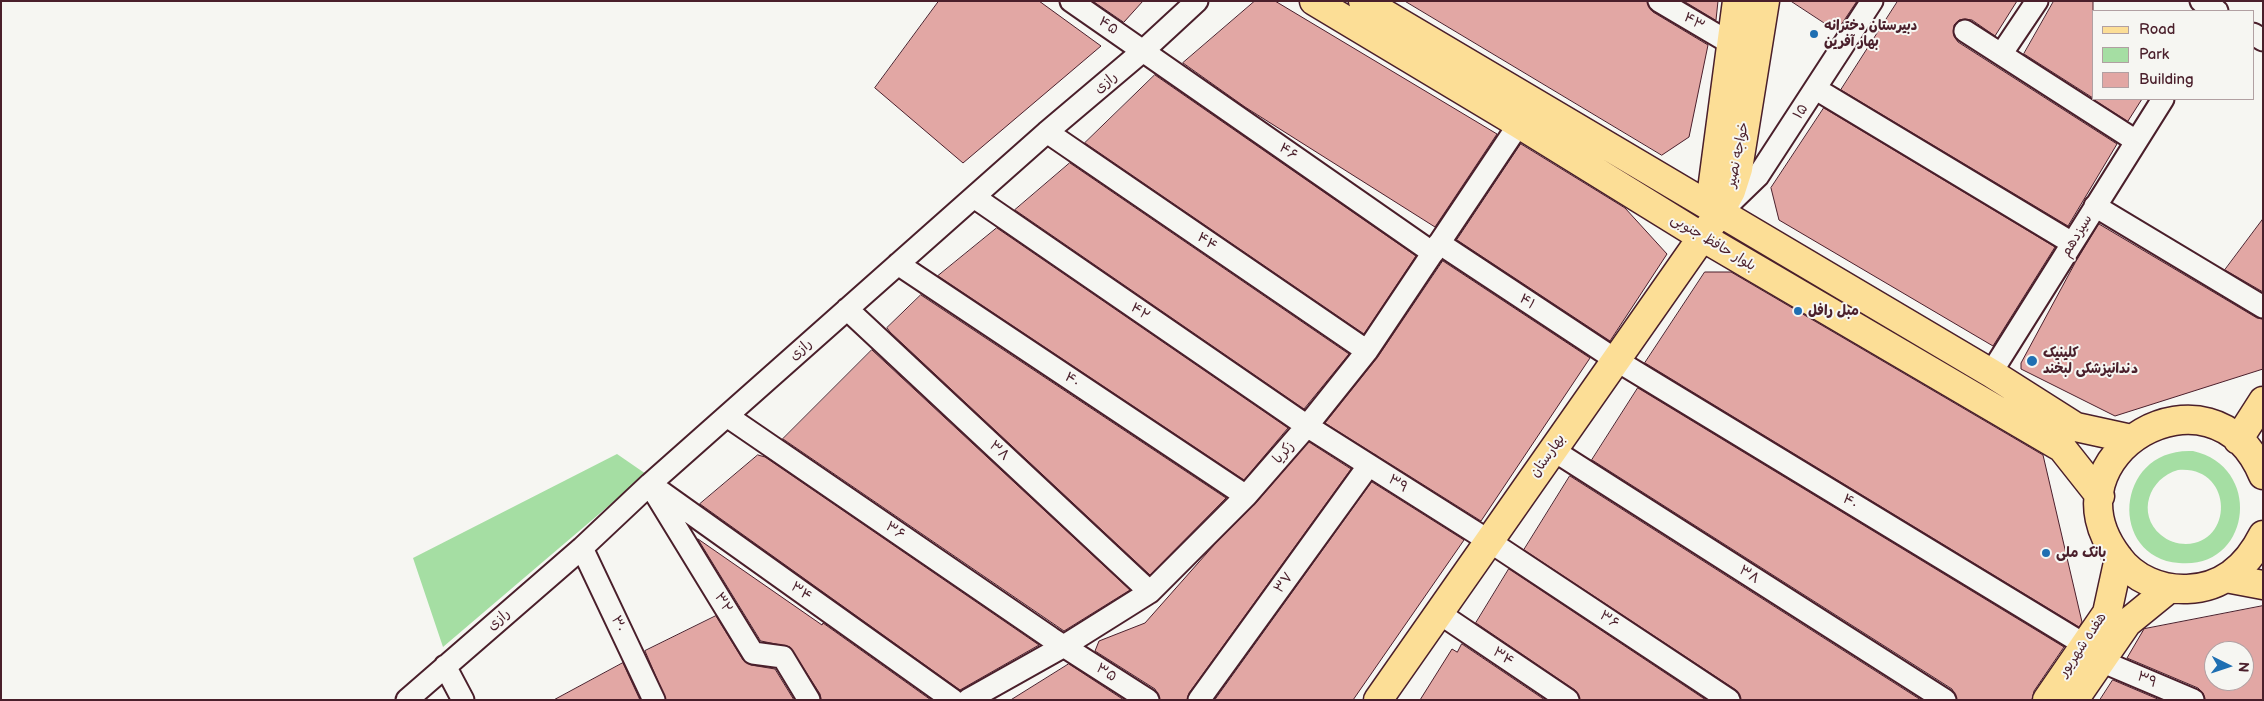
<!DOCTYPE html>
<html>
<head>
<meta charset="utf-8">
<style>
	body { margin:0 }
	#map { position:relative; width:2264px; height:701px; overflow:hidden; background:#f6f6f2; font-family:"Balsamiq Sans",sans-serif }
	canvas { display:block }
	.frame { position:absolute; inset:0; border:2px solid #4a1f2b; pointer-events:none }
	.legend { position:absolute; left:2092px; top:10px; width:162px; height:90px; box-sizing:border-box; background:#f6f6f2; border:1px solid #b1a0a2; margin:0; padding:6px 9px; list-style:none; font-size:15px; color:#4a1f2b }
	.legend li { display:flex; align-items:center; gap:10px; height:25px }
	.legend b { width:25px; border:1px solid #b1a0a2 }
	.north { position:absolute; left:2204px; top:641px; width:50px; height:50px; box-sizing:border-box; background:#f6f6f2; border:1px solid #b1a0a2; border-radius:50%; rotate:94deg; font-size:14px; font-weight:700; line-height:20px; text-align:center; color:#4a1f2b }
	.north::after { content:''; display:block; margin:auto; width:18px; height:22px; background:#1f6fb2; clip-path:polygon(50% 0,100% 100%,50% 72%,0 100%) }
</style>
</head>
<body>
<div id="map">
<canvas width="2264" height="701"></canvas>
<div class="frame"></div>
<ul class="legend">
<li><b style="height:6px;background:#fcde96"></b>Road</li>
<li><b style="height:14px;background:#a5dea3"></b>Park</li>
<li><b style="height:14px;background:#e2a7a4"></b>Building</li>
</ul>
<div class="north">N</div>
</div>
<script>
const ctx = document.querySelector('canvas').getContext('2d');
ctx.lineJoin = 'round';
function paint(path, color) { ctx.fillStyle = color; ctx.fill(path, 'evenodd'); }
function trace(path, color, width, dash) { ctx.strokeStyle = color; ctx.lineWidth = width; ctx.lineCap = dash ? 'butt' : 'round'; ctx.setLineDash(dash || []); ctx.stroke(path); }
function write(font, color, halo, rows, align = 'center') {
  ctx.font = font + ' "Balsamiq Sans","Playpen Sans Arabic",sans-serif'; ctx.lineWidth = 4; ctx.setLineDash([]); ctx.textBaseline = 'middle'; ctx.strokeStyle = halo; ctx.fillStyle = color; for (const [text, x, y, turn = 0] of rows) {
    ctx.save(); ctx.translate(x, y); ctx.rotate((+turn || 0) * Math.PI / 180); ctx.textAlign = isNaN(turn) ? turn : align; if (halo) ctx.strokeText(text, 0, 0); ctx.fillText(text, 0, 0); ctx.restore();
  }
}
paint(new Path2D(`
	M2193 451C2264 467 2251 570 2179 563 2107 557 2115 447 2193 451ZM2178 470C2233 465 2235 543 2186 544 2177 544 2168 541 2161 535 2136 514 2149 478 2178 470Z
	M617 454 646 474 443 647 413 558Z`), '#a5dea3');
const building = new Path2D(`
	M939 1H1039L1101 46 963 163 875 88Z
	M1093 1H1143L1124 22Z
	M1255 1H1275L1497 134 1435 227 1245 107 1183 63Z
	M1405 1H1647L1653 12 1708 45 1689 137 1662 155Z
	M1684 1H1718L1716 20Z
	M1791 1H1857L1837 31Z
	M1898 1H2017L1995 36 1972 20 1965 19 1959 20 1954 25V36L1958 42 2117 144 2068 226 1841 90Z
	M2054 1H2093V98L2024 54Z
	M1155 75 1416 256 1364 334 1085 143Z
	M2093 99H2142L2128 121Z
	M1824 108 2055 247 1993 346 1779 220 1771 188Z
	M1521 144 1625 208 1667 254 1610 341 1457 240Z
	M1070 163 1349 354 1304 409 1015 210Z
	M2263 219V292L2225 270Z
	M2099 224 2257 318 2263 319V369L2115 416 2021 369V363L2075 263Z
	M997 228 1288 428 1244 480 938 276Z
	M1443 261 1590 358 1481 521 1325 423 1377 358Z
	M1705 272H1731L2043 455 2082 622 2079 627 1645 363Z
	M921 295 1226 498 1150 575 890 332 887 328Z
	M872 350 1130 590 1064 631 783 439Z
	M1638 388 2064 647 2034 691 2032 700H1957L1952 689 1592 460Z
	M1309 442 1351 469 1189 693 1187 700H1160L1155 689 1095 651 1099 641 1145 623 1214 545 1255 504Z
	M758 455 765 457 1039 645 960 690 700 504Z
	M1570 476 1921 700H1741L1736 690 1524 550Z
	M1372 482 1464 540 1353 700H1215Z
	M698 539 822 625 823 623 931 700H821L820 694 790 647 761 641Z
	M1509 569 1706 700H1580L1575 690 1476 623Z
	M2263 606V700H2205L2203 693 2198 688 2127 658 2144 629ZM2214 651H2244V681H2214Z
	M716 616 743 660 751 665 775 669 794 700H666L645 651Z
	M1462 644 1545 700H1420L1452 649 1457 652Z
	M623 663 640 700H554Z
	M1069 664 1124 700H1011Z
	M2113 680 2160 700H2100Z`);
paint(building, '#e2a7a4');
trace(building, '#4a1f2b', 1);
const minor = new Path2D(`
	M1071 1 1433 253
	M1659 1 1730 43
	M2201 1 2217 11
	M1965 31 2136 141
	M2253 34 2263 40
	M2002 53 2037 1
	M1816 89 2072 243
	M1047 132 1367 351
	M974 197 1307 426 1489 541 1729 700
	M1727 206 1758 176 1872 1
	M2095 206 2263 307
	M1439 243 1616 360 2085 645
	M898 264 1246 496
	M847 309 1150 592
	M1991 373 2163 99
	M727 416 1051 638 1148 700
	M1553 450 1945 700
	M650 484 953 700
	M655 493 753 653 783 657 809 700
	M582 548 654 700
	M1439 613 1568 700
	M2101 661 2193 700
	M445 666 463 700
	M407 700 582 548 650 484 1047 132 1144 50 1197 1
	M968 700 1064 646 1150 592 1246 496 1307 426 1367 351 1519 124
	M1199 700 1369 465`);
const major = new Path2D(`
	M1314 1 1519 124 1702 237 2062 448 2100 496
	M1363 1 1991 373 2076 427 2131 439
	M1719 213 1712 190 1737 1
	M2238 440 2263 401
	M2263 475C2213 354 2040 455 2118 557 2134 579 2161 590 2187 589 2223 588 2248 565 2263 535
	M2226 578 2263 585
	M1378 700 1719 213 1731 191 1738 169 1765 1
	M2047 700 2107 613 2119 558
	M2074 700 2127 623 2170 588`);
trace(minor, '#4a1f2b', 25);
trace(major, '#4a1f2b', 31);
trace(minor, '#f6f6f2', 21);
trace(major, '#fcde96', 28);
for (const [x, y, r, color] of [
	[1814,34,5,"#1f6fb2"],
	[1798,311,5,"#1f6fb2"],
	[2032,361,6,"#1f6fb2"],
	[2046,553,5,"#1f6fb2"]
]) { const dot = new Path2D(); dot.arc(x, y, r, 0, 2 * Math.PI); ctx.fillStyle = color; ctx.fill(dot); trace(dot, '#f6f6f2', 2); }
write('14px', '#4a1f2b', '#f6f6f2', [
	["۴۳",1694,22,30],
	["۴۵",1108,26,34],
	["رازی",1106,83,-40],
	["۱۵",1801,112,-57],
	["۴۶",1288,152,35],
	["خواجه نصیر",1738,155,-78],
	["سیزدهم",2077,236,-59],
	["۴۴",1207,242,34],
	["بلوار حافظ جنوبی",1713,243,31],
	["۴۱",1527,302,34],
	["۴۲",1140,312,35],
	["رازی",801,350,-42],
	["۴۰",1072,380,34],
	["۳۸",999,451,43],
	["زکریا",1284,453,-49],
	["بهارستان",1548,456,-55],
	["۳۹",1398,484,32],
	["۴۰",1850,502,31],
	["۳۶",895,531,34],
	["۳۸",1749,575,32],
	["۳۷",1284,583,-54],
	["۳۴",801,592,35],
	["۳۲",723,603,58],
	["رازی",499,620,-41],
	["۳۶",1609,620,34],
	["۳۰",618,624,65],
	["هفده شهریور",2083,645,-56],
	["۳۴",1503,657,34],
	["۳۵",1106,673,32],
	["۳۹",2147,680,23]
]);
write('bold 14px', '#4a1f2b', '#f6f6f2', [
	["دبیرستان دخترانه",1824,26],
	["بهار آفرین",1824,42],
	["مبل رافل",1808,311],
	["کلینیک",2043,353],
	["دندانپزشکی لبخند",2043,369],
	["بانک ملی",2056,553]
], 'left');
</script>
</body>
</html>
